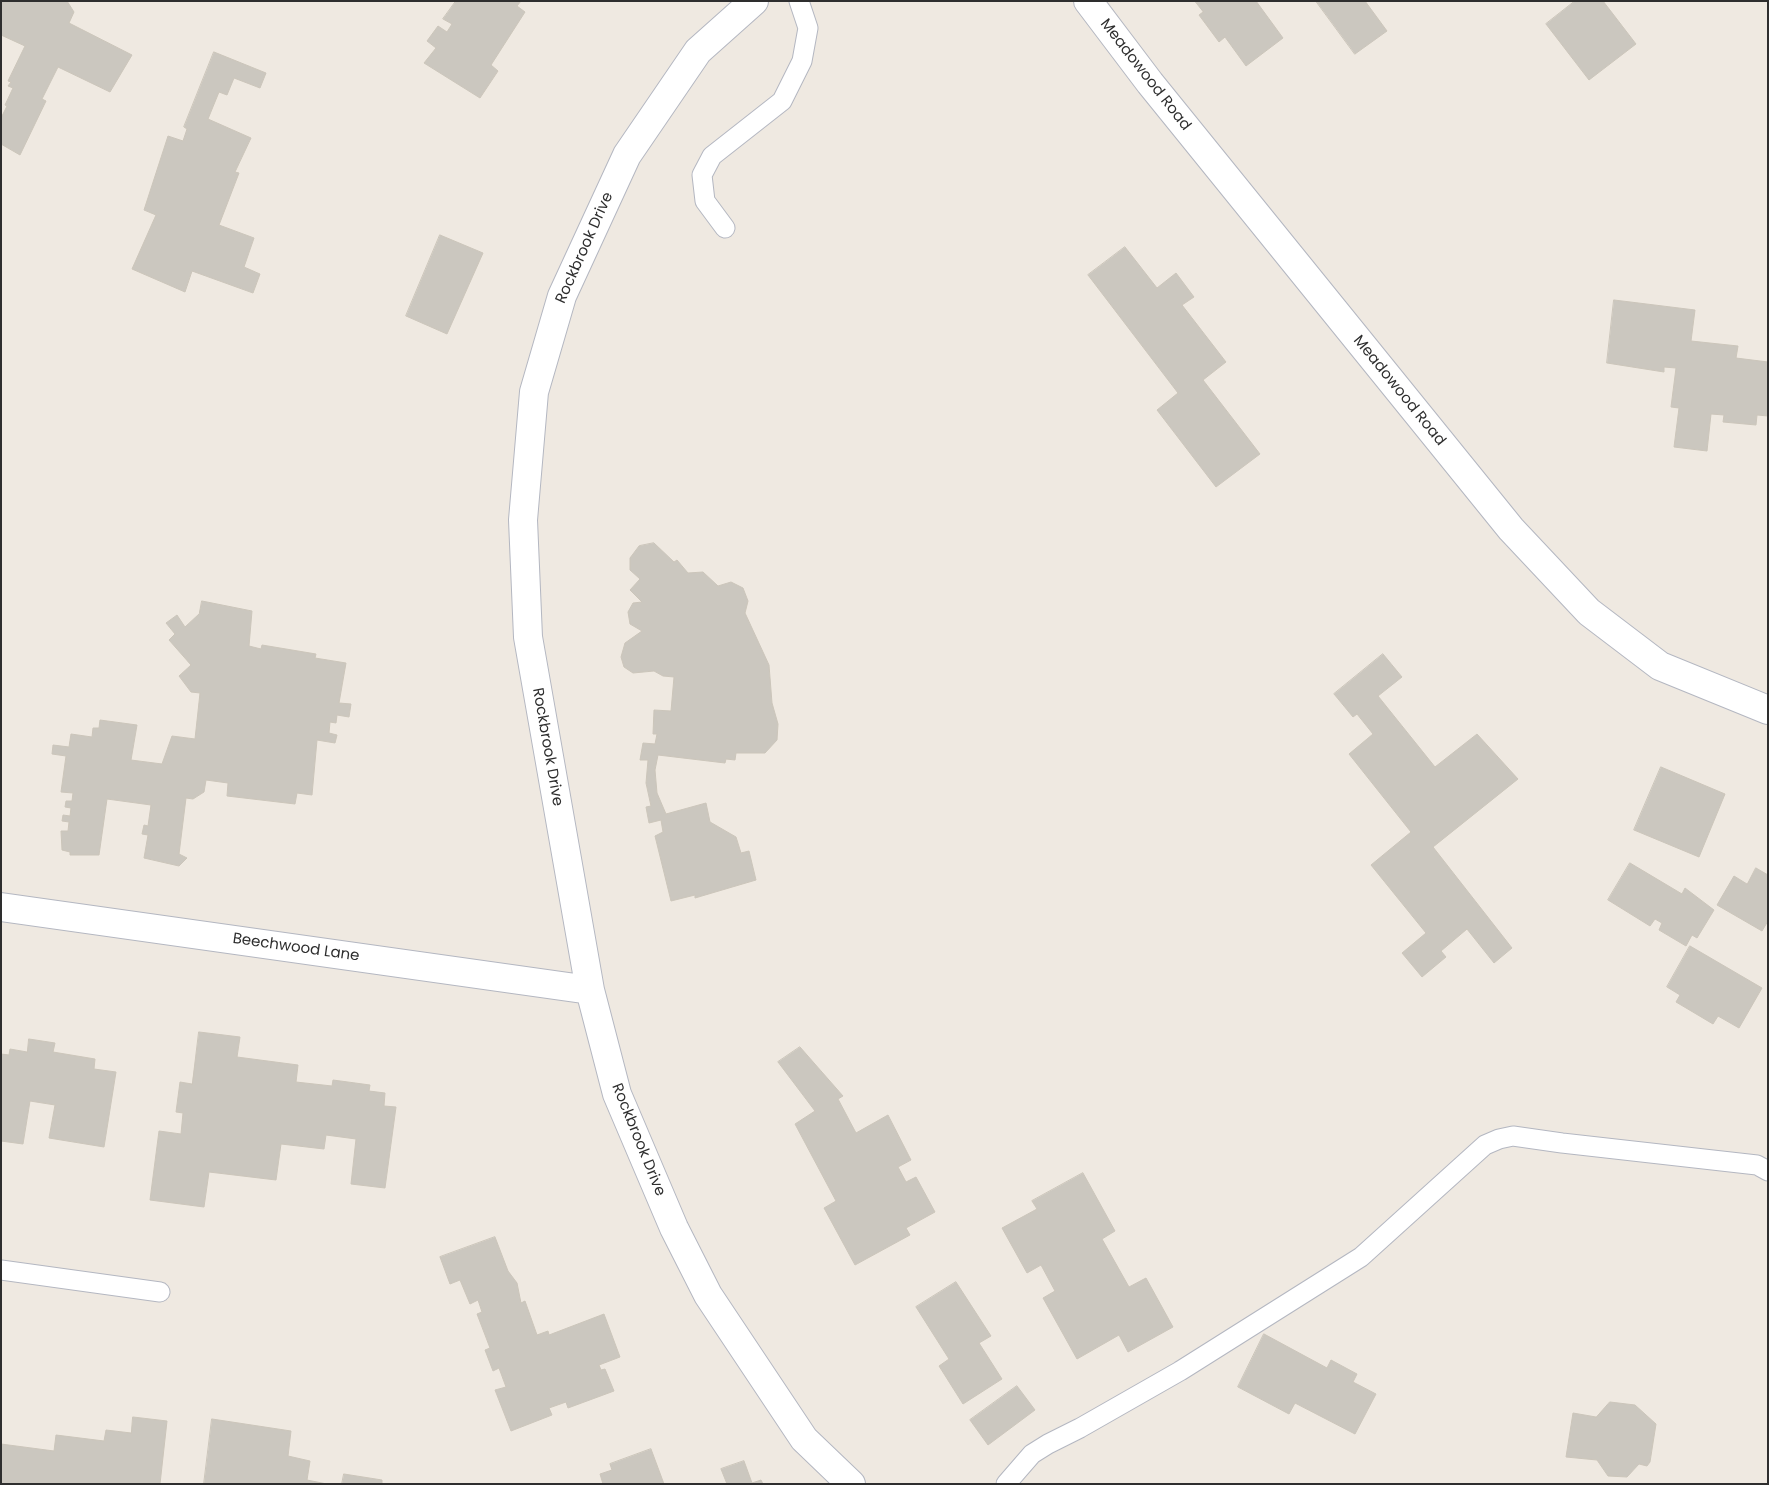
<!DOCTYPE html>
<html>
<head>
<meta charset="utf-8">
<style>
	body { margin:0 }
	#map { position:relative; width:1769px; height:1485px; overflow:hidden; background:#efe9e1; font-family:Poppins,sans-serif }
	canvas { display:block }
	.frame { position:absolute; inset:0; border:2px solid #2e2e2e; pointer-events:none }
</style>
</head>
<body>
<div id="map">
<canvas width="1769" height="1485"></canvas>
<div class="frame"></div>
</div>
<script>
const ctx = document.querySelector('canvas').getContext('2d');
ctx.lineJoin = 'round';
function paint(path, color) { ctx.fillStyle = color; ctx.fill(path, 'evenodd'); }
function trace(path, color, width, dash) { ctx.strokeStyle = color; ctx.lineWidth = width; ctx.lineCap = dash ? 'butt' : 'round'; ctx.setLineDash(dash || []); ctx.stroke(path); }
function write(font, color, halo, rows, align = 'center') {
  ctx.font = font + ' Poppins,sans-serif'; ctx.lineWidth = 4; ctx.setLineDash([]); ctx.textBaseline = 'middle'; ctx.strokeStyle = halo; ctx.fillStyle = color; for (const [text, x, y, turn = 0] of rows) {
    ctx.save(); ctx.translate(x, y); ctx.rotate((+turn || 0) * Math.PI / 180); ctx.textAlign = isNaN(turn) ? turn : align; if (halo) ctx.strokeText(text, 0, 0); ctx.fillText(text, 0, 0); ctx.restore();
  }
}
const building = new Path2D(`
	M1 1H67L74 12 69 23 132 55 110 92 58 67 42 99 46 101 20 155 1 144V118L7 106 5 105 13 88 8 86 11 82 8 81 25 46 1 35Z
	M456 1H521L517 6 525 12 491 65 498 71 480 98 424 63 436 48 427 41 438 26 447 32 452 24 443 19Z
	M1195 1H1256L1283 38 1246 66 1225 37 1219 42 1199 15 1203 12Z
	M1316 1H1365L1387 31 1355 54Z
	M1575 1H1603L1636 44 1589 80 1546 24Z
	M214 52 266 73 260 88 234 78 227 95 219 92 208 119 251 138 235 172 239 173 219 225 254 238 244 267 260 274 253 293 192 271 185 292 132 269 156 215 144 210 168 136 183 141 187 129 184 127Z
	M440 235 483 253 447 334 406 316Z
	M1125 247 1157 288 1176 273 1194 297 1182 305 1226 362 1203 380 1260 454 1216 487 1157 410 1178 393 1088 275Z
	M1614 300 1695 310 1691 341 1738 346 1736 358 1768 362V416L1757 415 1756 425 1723 422 1724 415 1711 414 1707 451 1674 447 1679 408 1671 407 1676 368 1664 367V372L1607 363Z
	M654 543 674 562 677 560 688 573 703 572 718 586 731 582 743 588 748 601 745 613 769 665 772 703 778 724 777 740 765 753H736L735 760 726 759 725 763 658 755 655 770 657 793 666 814 706 803 710 822 736 837 741 853 749 851 756 880 695 898V895L671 901 655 836 663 832 661 820 649 823 646 807 651 806 646 783 648 760H640L643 743 655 744 657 734H653L654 710 671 711 674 677 663 676 654 671 633 673 624 667 621 657 625 643 642 631 630 624 628 612 633 603 642 602 630 590 640 579 630 570V558L639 546Z
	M202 601 252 611 249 646 261 649 262 645 316 654 315 658 346 663 339 703 351 704 349 717 337 715 336 723 330 722 329 733 337 735 335 743 317 740 312 795 297 793 295 804 227 796 228 783 206 780 204 792 193 799 186 798 179 854 187 858 179 866 144 858 148 835 142 834 144 825 148 826 151 805 107 799 99 855H70V852L62 850 61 831H68L69 822 62 821 63 815 70 816 71 808 65 807 66 801H72L73 793 61 792 66 756 52 754 53 745 69 747 71 734 92 737 93 728H99L100 720 137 725 131 760 162 764 172 736 195 739 200 693 191 692 179 676 191 665 169 640 175 634 166 623 177 615 185 627 199 614Z
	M1383 654 1402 677 1378 696 1435 767 1477 734 1518 779 1433 847 1512 948 1494 963 1467 929 1441 951 1446 957 1422 977 1402 953 1426 933 1371 865 1411 832 1349 754 1373 734 1357 714 1353 717 1334 694Z
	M1661 767 1725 794 1699 857 1634 830Z
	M1630 863 1682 894 1685 888 1714 910 1697 938 1692 935 1686 946 1659 930 1662 923 1655 919 1650 926 1608 900Z
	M1756 868 1768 875V921L1762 931 1717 905 1734 876 1747 884Z
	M1690 946 1762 988 1739 1028 1718 1016 1713 1024 1676 1002 1680 995 1667 987Z
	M199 1032 240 1037 237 1057 298 1065 296 1082 332 1086 333 1080 370 1085 369 1091 385 1093 384 1106 396 1107 385 1188 351 1184 356 1139 326 1135 324 1149 281 1144 276 1180 209 1172 204 1207 150 1200 159 1131 181 1134 183 1113 176 1112 180 1082 192 1084Z
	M29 1039 55 1043 53 1052 95 1059 94 1069 116 1072 104 1147 49 1138 55 1105 30 1101 23 1144 1 1141V1054L9 1055 10 1049 27 1052Z
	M800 1047 843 1096 838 1099 856 1133 888 1115 911 1160 898 1167 906 1182 916 1177 935 1212 906 1228 910 1235 855 1265 824 1208 836 1201 795 1124 815 1111 778 1062Z
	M1083 1173 1115 1231 1102 1239 1129 1287 1146 1278 1173 1327 1128 1352 1119 1335 1077 1359 1043 1298 1055 1291 1041 1265 1027 1273 1002 1228 1037 1209 1032 1201Z
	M495 1237 508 1271 517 1283 521 1303 525 1301 537 1335 548 1331 549 1335 604 1314 620 1357 599 1365 601 1370 605 1369 614 1391 568 1408 566 1402 549 1408 552 1415 511 1431 495 1390 506 1387 499 1368 493 1371 485 1350 490 1348 477 1314 482 1312 478 1300 470 1304 460 1280 450 1284 440 1257Z
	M956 1282 991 1336 979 1343 1002 1379 963 1404 939 1366 949 1359 916 1307Z
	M1264 1334 1327 1368 1331 1360 1357 1374 1353 1382 1376 1394 1355 1434 1295 1403 1289 1414 1238 1387Z
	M1017 1386 1035 1410 988 1445 970 1420Z
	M1610 1402 1635 1405 1656 1424 1650 1462 1647 1466 1639 1464 1627 1477 1608 1476 1597 1460 1566 1457 1573 1413 1596 1417Z
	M133 1417 167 1421 160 1484H1V1444L54 1451 56 1435 104 1441 106 1430 131 1433Z
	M212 1419 291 1431 288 1456 310 1461 307 1480 327 1484H204Z
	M651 1449 664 1484H603L600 1474 612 1470 610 1464Z
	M744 1461 752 1483 761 1480 763 1484H727L721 1469Z
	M344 1474 382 1480V1484H342Z`);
paint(building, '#cbc7bf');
trace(building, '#cbc5ba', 1);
const service = new Path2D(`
	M725 228 705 201 702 175 712 156 782 101 802 61 808 28 799 1
	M1 1270 160 1292
	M1006 1484 1032 1454 1048 1444 1080 1428 1180 1371 1361 1257 1485 1145 1499 1139 1513 1136 1562 1143 1757 1165 1768 1171`);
const minor = new Path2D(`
	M754 1 698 51 627 155 562 296 534 392 523 520 528 637 590 990 617 1094 674 1228 708 1295 804 1439 851 1484
	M1088 1 1150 83 1511 529 1589 612 1660 666 1768 710
	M1 907 590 990`);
trace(service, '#b4b7c1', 21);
trace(minor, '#b4b7c1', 30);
trace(service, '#fff', 19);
trace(minor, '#fff', 28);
write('15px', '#2e2e2e', '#fff', [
	["Meadowood Road",1145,75,52],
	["Rockbrook Drive",585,248,-66],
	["Meadowood Road",1399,391,51],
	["Rockbrook Drive",547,747,80],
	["Beechwood Lane",296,948,8],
	["Rockbrook Drive",638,1140,68]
]);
</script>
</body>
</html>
